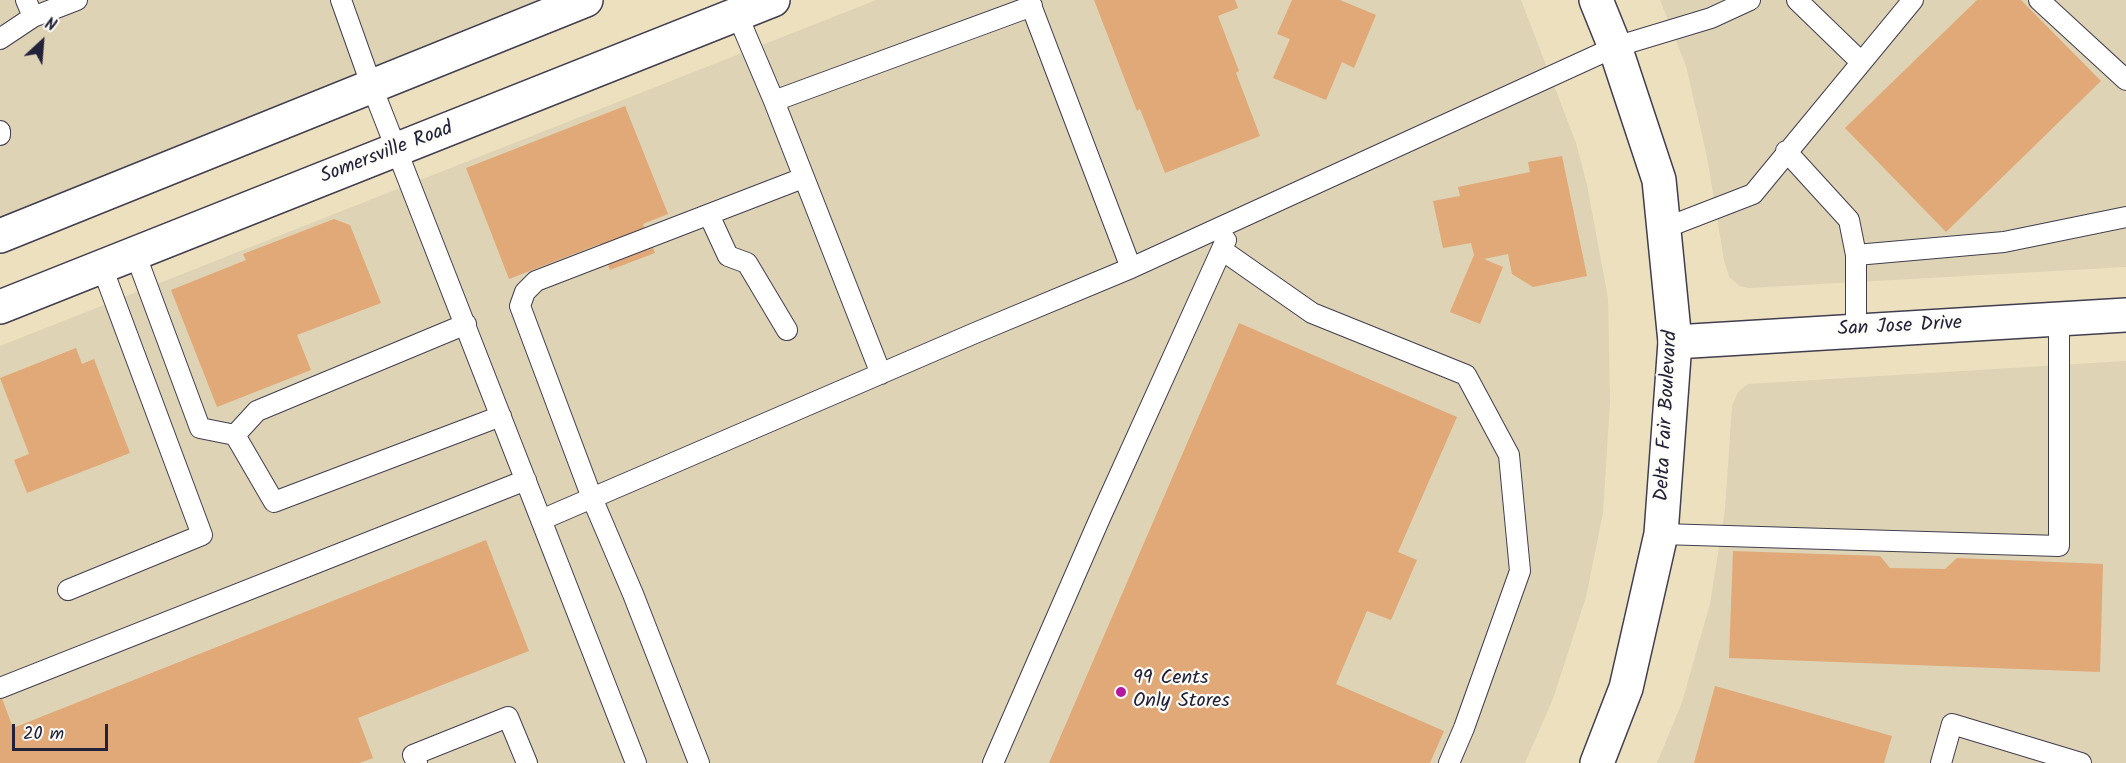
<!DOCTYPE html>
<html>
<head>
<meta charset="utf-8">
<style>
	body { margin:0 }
	#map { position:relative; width:2126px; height:763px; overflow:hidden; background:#ede0be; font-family:Kalam,sans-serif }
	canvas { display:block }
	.north { position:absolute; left:12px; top:12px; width:60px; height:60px; -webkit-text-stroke:4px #fdfcf7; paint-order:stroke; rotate:26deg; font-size:16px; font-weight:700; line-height:24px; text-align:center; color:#22223b }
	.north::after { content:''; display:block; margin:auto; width:21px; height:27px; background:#22223b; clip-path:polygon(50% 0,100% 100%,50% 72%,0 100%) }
	.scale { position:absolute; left:12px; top:724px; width:96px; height:27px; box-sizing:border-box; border:3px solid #22223b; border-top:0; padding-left:8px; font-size:18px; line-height:21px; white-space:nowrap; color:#22223b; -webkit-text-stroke:4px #fdfcf7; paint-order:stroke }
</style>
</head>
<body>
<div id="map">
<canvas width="2126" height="763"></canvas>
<div class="north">N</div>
<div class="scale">20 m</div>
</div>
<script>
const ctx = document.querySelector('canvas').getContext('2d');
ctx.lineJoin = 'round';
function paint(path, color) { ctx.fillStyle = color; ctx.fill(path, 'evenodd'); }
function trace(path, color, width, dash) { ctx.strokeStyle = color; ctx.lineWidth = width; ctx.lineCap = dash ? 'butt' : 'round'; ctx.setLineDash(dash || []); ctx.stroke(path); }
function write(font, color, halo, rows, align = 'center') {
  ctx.font = font + ' Kalam,sans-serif'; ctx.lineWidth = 4.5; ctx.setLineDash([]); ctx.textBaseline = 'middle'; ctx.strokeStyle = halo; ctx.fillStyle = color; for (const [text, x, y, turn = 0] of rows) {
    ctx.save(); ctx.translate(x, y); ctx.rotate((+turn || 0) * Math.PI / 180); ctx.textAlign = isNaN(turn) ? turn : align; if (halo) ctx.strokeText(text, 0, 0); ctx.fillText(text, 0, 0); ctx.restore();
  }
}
paint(new Path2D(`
	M0 0H586L0 236Z
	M876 0H1521L1576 143 1587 185 1608 298 1610 402 1603 513 1586 597 1553 699 1525 763H0V346Z
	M1660 0H2126V267L1749 288 1740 286 1729 277 1724 260 1707 157 1686 66Z
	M2126 361V763H1657L1682 702 1710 604 1725 509 1732 406 1738 392 1748 384Z`), '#ded3b5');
paint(new Path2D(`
	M1094 0H1235L1238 8 1218 16 1239 71 1236 73 1260 136 1165 173 1140 109 1137 111Z
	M1292 0H1340L1376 15 1354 68 1342 62 1326 100 1273 78 1290 39 1277 34Z
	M1977 0H2021L2101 81 1946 232 1845 128Z
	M625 106 668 214 643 224 655 253 610 270 600 244 509 279 466 168Z
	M1562 156 1587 276 1533 287 1512 274 1508 254 1484 259 1503 267 1480 324 1450 312 1474 255 1471 243 1443 248 1433 201 1460 196 1458 187 1530 172 1528 162Z
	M334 219 350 225 381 303 297 335 311 370 217 407 171 290 246 260 243 254Z
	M1239 323 1457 417 1398 552 1417 560 1391 620 1367 611 1336 684 1444 731 1430 763H1049Z
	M76 348 82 364 94 359 130 453 27 493 14 460 29 454 0 378Z
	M486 540 529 651 358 718 373 758 359 763H0V693L13 728Z
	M1733 551 1880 556 1890 568 1945 569 1957 558 2103 564 2100 672 1729 658Z
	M1715 686 1892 736 1884 763H1694Z`), '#e1a978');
const lane = new Path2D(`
	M341 0 372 87 636 763
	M1029 0 1131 268
	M1797 0 1861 62
	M2039 0 2126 80
	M737 14 774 101 881 374
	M33 17 77 0
	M0 39 33 17 26 0
	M774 101 1032 6
	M0 131V135
	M1786 151 1849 220 1856 255 2004 242 2126 217
	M709 215 728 256 747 263 787 330
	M1665 228 1753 194 1913 0
	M1222 250 1312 313 1466 375 1509 455 1520 571 1464 728 1449 763
	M135 253 200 428 235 435 274 502 501 416
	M1856 255V330
	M235 435 257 411 466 324
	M541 520 975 333 1131 268 1615 47 1711 18 1750 0
	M1661 534 2059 546V319
	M68 590 202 535 102 267
	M0 688 526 480
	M417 763 413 755 508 717 527 763
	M699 763 633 594 592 498 520 306 525 292 536 281 803 178
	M993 763 1100 518 1226 240
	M1941 763 1952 724 2081 763`);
const street = new Path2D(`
	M1675 342 2126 315`);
const secondary = new Path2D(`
	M1596 0 1615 47 1659 180 1675 342 1661 534 1626 688 1597 763
	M0 236 586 0
	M0 307 773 0`);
trace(lane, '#403e4f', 22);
trace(street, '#403e4f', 36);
trace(secondary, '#403e4f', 36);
trace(lane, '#fff', 20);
trace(street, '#fff', 33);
trace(secondary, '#fff', 33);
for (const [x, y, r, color] of [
	[1121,692,6,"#b5179e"]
]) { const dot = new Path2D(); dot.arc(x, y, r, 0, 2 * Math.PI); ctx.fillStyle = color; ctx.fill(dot); trace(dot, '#fdfcf7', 2); }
write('20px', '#22223b', '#fdfcf7', [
	["Somersville Road",387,154,-21],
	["San Jose Drive",1900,328,-3],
	["Delta Fair Boulevard",1668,416,-87]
]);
write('20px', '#22223b', '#fdfcf7', [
	["99 Cents",1133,680],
	["Only Stores",1133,703]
], 'left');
</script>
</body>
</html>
